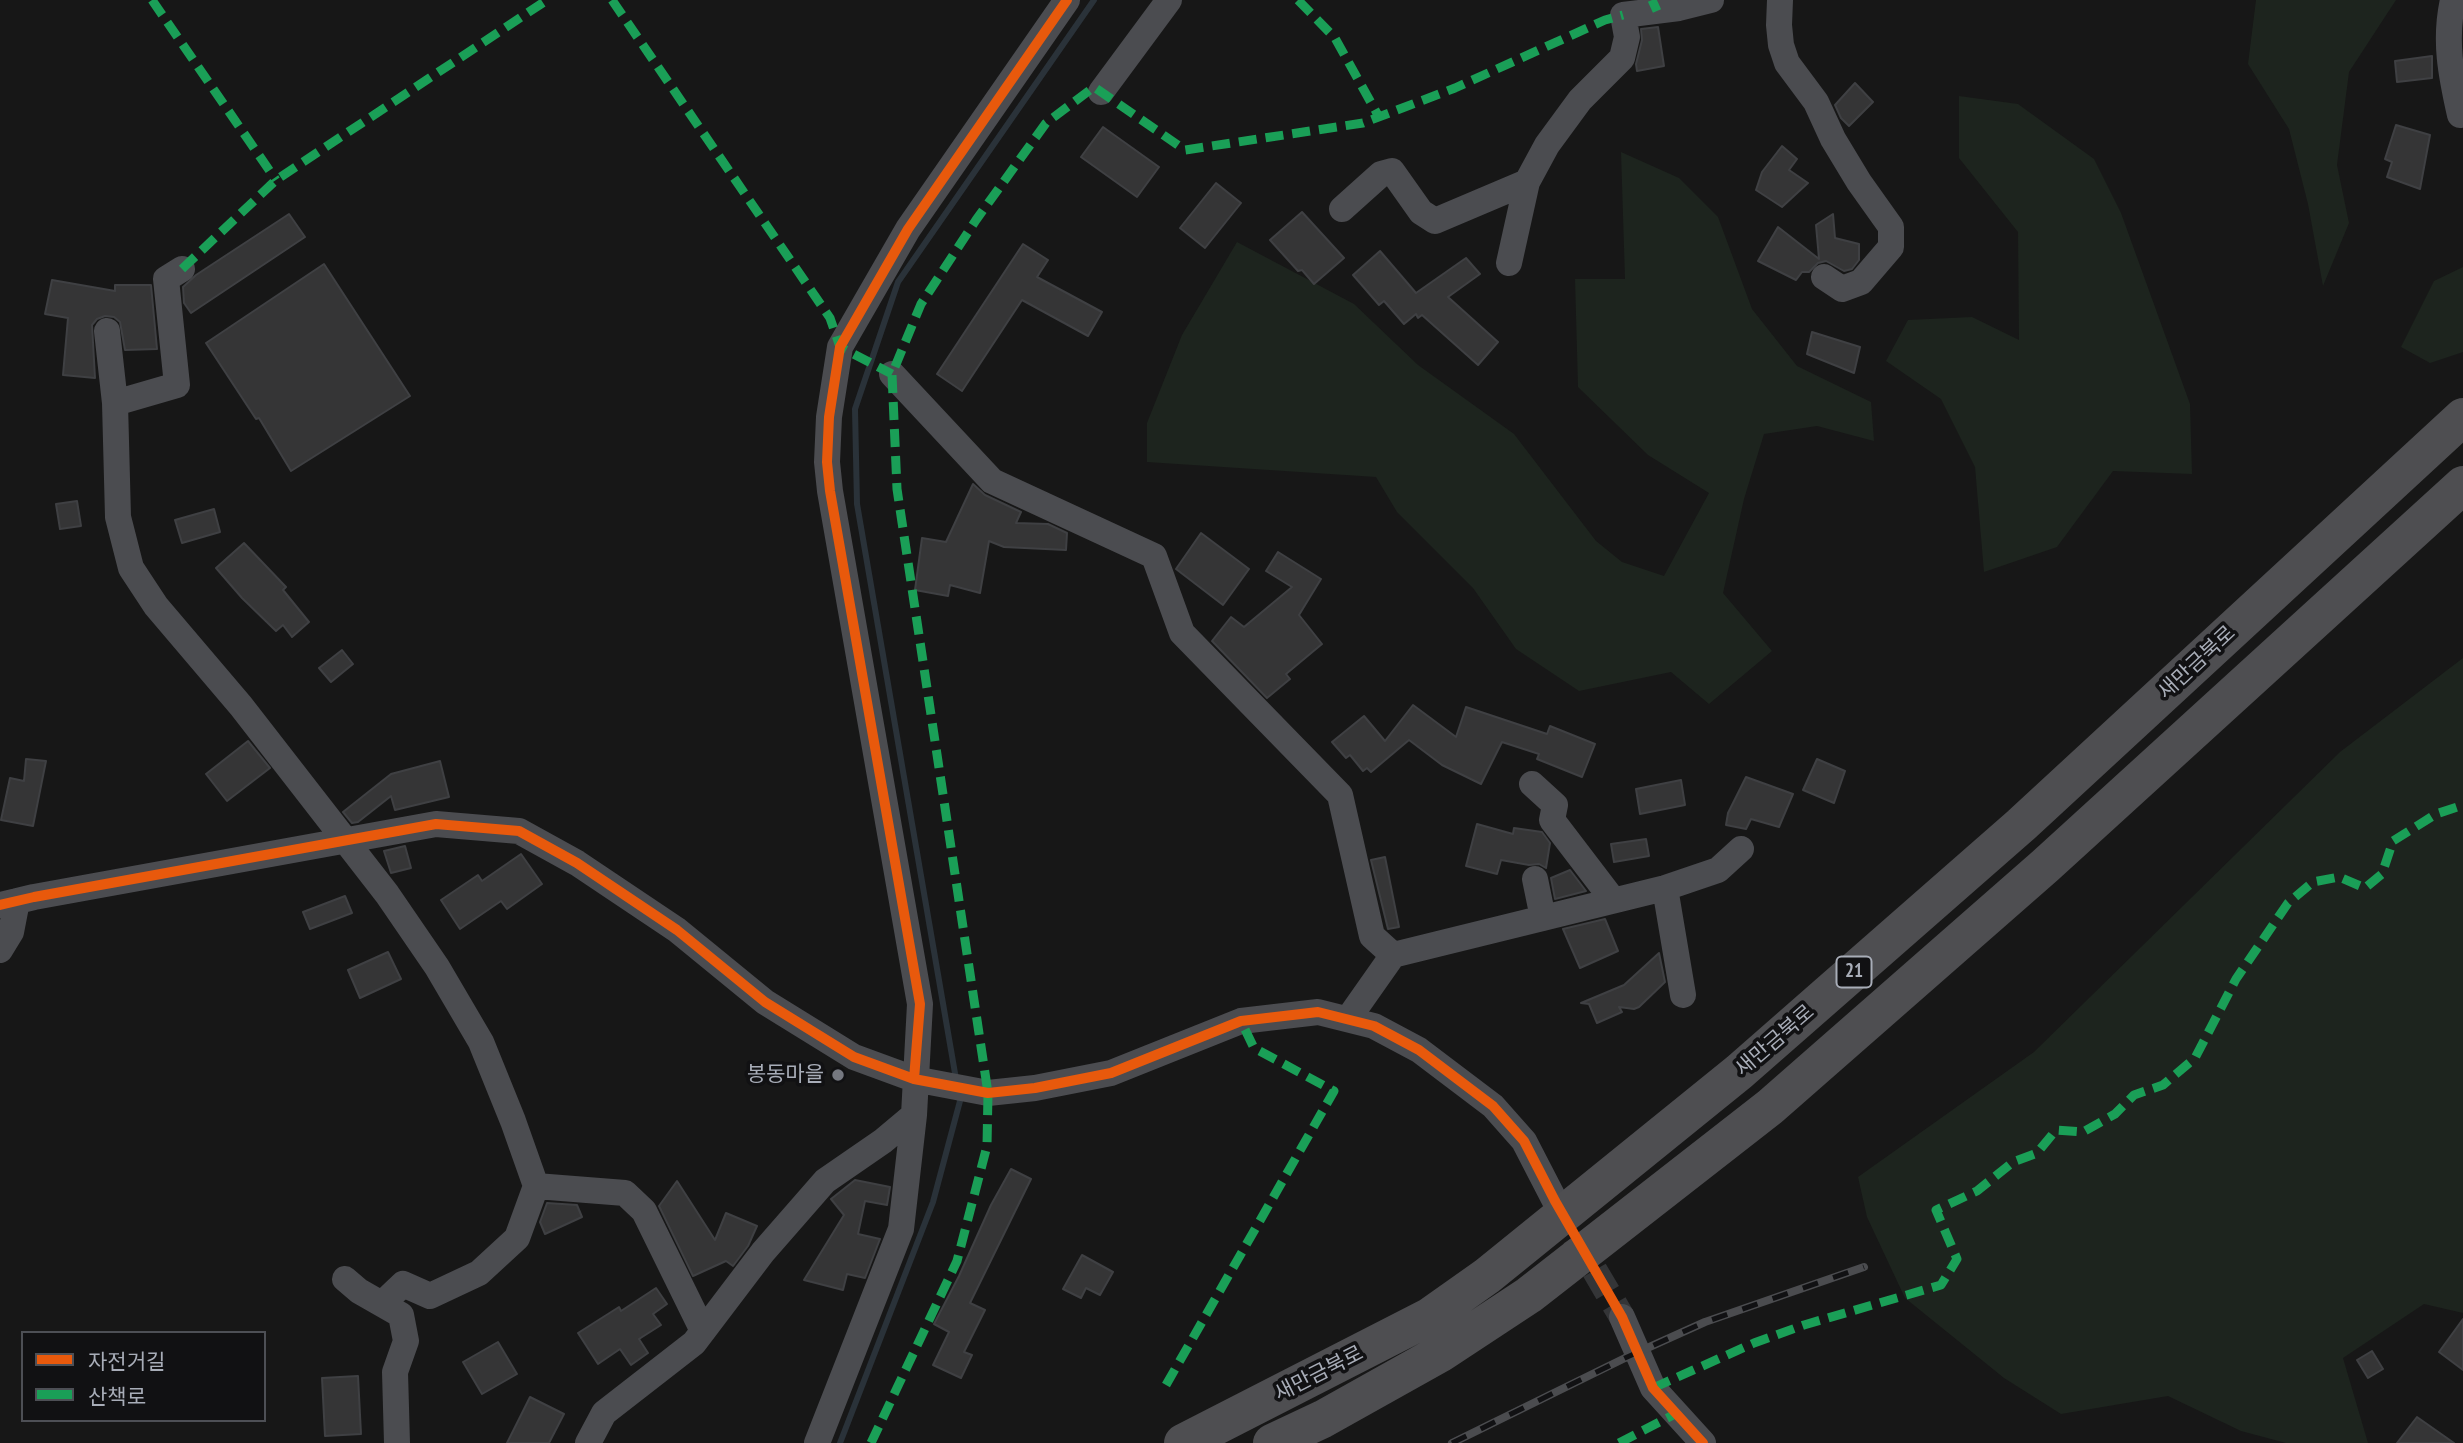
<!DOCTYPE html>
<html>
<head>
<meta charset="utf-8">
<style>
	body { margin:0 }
	#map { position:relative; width:2463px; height:1443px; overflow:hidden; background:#171717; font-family:"PT Sans Narrow","Noto Sans KR",sans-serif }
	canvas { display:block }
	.legend { position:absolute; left:21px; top:1331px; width:245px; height:91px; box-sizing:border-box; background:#111113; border:2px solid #4d4f55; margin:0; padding:9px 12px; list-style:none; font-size:21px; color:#a8adb8 }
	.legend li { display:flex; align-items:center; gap:14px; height:35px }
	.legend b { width:35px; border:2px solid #4d4f55 }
</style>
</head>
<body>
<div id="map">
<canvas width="2463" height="1443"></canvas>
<ul class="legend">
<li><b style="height:9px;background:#e8590c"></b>자전거길</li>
<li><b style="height:9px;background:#1a9f57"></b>산책로</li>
</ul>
</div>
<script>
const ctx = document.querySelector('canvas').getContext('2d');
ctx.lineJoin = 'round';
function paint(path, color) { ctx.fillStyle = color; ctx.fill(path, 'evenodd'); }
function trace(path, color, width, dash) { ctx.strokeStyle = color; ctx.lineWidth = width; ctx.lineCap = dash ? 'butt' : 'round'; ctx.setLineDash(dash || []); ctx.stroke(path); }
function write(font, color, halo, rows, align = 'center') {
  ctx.font = font + ' "PT Sans Narrow","Noto Sans KR",sans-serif'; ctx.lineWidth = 7; ctx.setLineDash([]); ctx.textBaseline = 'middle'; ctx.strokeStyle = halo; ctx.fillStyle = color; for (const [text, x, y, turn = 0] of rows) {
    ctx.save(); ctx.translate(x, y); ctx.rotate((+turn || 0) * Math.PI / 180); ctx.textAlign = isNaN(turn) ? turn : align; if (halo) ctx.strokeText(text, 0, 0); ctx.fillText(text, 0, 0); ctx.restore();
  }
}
paint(new Path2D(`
	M2256 0H2396L2349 72 2337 165 2349 223 2323 286 2308 204 2289 129 2248 64Z
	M1959 96 2018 104 2094 159 2121 213 2190 404 2192 474 2113 471 2057 547 1984 572 1975 467 1941 399 1886 361 1908 320 1972 317 2019 340 2018 232 1959 158Z
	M1621 152 1679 178 1718 217 1752 309 1797 366 1871 402 1874 441 1817 426 1764 434 1744 499 1723 593 1772 651 1709 704 1671 672 1579 691 1516 649 1473 588 1397 512 1376 477 1147 462V423L1182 335 1237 242 1354 304 1418 365 1514 434 1596 541 1622 562 1664 576 1709 493 1648 455 1578 387 1575 279H1625Z
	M2463 267V352L2430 363 2401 347 2434 281Z
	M2463 658V1313L2424 1304 2343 1358 2368 1443H2286L2241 1431 2168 1396 2061 1414 2004 1378 1905 1298 1867 1217 1858 1177 2034 1052 2340 752Z`), '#1d241e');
trace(new Path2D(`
	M956 1079 857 504 855 409 898 282 1094 0
	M840 1443 933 1202 960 1101 958 1094`), '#2a3239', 6);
const building = new Path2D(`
	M1658 27 1664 66 1637 71 1636 64 1642 40 1641 29Z
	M2432 56V78L2397 82 2395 61Z
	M1855 83 1873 102 1849 126 1841 118 1835 105Z
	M2396 125 2430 135 2420 189 2387 177 2392 162 2385 159Z
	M1103 127 1159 167 1137 197 1081 157Z
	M1782 146 1797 159 1789 170 1808 183 1782 207 1756 190 1762 172Z
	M1216 183 1241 203 1205 248 1180 228Z
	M1302 212 1344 258 1314 284 1302 270 1298 271 1270 240Z
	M289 214 305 237 191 313 184 303 183 287 196 275Z
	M1833 214 1835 238 1859 244V260L1852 269 1844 271 1826 261 1818 263 1809 272H1802L1796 280 1758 261 1778 227 1819 259 1816 225Z
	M1023 244 1048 260 1037 277 1102 312 1088 336 1022 300 962 391 937 374Z
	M1380 251 1416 293 1466 258 1480 274 1448 297 1498 342 1478 365 1422 315 1418 318 1416 314 1404 324 1384 301 1379 305 1353 275Z
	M324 264 410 396 291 471 259 418 256 419 206 343Z
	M52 280 115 291V285H151L157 349 125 350 120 322 114 317 105 316 97 319 92 325 95 378 63 375 68 318 45 314Z
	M1812 332 1860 347 1854 373 1807 354Z
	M973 484 985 495 1021 512 1016 523 1048 524 1067 533 1066 550 1004 547 989 541 980 593 950 585 948 596 915 590 922 538 946 542Z
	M77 501 81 526 60 529 56 504Z
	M214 509 220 532 182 543 175 520Z
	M1201 533 1249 569 1223 605 1176 569Z
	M244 543 286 587 283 590 309 622 292 637 283 625 276 631 242 598 216 568Z
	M1278 552 1321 579 1299 615 1322 644 1286 674 1290 679 1267 698 1212 641 1231 617 1244 627 1292 587 1266 571Z
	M342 650 353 664 331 682 319 668Z
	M1413 705 1456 737 1466 707 1547 734 1550 726 1595 744 1582 777 1537 759 1539 754 1502 742 1481 784 1442 765 1409 740 1371 772 1367 768 1363 771 1350 755 1346 758 1332 742 1364 716 1385 741Z
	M248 741 270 768 227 801 206 774Z
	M26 759 46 761 33 826 1 820 10 778 24 781Z
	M1817 759 1845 771 1834 803 1803 790Z
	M440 761 449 797 395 810 391 796 358 822 352 823 343 812 391 774Z
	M1746 777 1793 794 1779 827 1751 819 1746 829 1726 825 1728 813Z
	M1681 780 1685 805 1640 814 1636 789Z
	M1477 824 1513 834 1514 828 1542 832 1550 843 1546 868 1539 864 1529 865 1501 860 1497 874 1466 866Z
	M1646 839 1649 856 1614 862 1611 844Z
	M405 846 411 868 391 873 384 851Z
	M521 854 542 884 507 909 501 901 460 929 441 900 478 875 482 881Z
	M1385 857 1399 927 1388 929 1371 860Z
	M1570 870 1586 891 1555 899 1551 878Z
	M345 896 352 913 310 929 303 912Z
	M1605 919 1618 951 1580 968 1563 929Z
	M388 952 401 979 360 998 348 970Z
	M1659 953 1665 982 1639 1007 1634 1009 1619 1007 1622 1012 1597 1023 1589 1004 1581 1003 1624 985Z
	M1011 1169 1031 1179 970 1303 985 1310 964 1352 972 1355 961 1378 933 1365 949 1332 934 1324 959 1276 991 1205Z
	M855 1180 890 1187 887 1205 865 1201 858 1234 880 1239 865 1278 847 1274 843 1290 804 1280 844 1215 831 1199Z
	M677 1181 715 1240 726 1213 757 1226 748 1246 733 1266 726 1261 693 1276 659 1206Z
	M547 1203 577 1205 582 1217 545 1234 540 1222Z
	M1082 1255 1113 1272 1100 1295 1086 1288 1081 1298 1063 1289Z
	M656 1288 667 1304 653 1314 661 1325 639 1339 648 1353 631 1365 620 1349 598 1364 578 1333 619 1307 621 1311Z
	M2463 1319V1370L2439 1352Z
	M498 1342 517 1374 482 1394 463 1362Z
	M2372 1351 2383 1369 2368 1378 2357 1360Z
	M358 1376 361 1434 325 1436 322 1378Z
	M530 1397 564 1414 549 1443H507Z
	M2417 1417 2454 1443H2397Z`);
paint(building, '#353536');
trace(building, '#3f4043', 2);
trace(new Path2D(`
	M1555 1203 1622 1317`), '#343537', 26, [26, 13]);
trace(new Path2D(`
	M1780 0 1779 25 1781 45 1787 63 1816 102 1833 139 1859 182 1891 227V247L1861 282 1842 289 1824 277
	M2453 0C2444 40 2451 75 2460 115
	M1101 92 1169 0
	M1342 209 1381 174 1392 171 1421 212 1435 221 1527 182
	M1509 263 1527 182 1547 145 1580 100 1622 58 1627 37 1623 15 1679 8 1711 0
	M107 331 115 403 118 517 131 568 156 606 241 706 387 894 437 967 481 1042 513 1121 536 1186
	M892 374 992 481 1154 556 1182 633 1340 795 1372 936 1393 955
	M115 403 177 385 166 279 182 269
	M1532 784 1555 805 1552 820 1613 900
	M1535 879 1543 918
	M1665 888 1683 995
	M0 905 34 897 436 824 519 831 577 863 677 930 765 1002 854 1057 914 1079 988 1093 1035 1088 1111 1073 1241 1021 1318 1012 1374 1026 1419 1050 1493 1106 1524 1141 1555 1201
	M0 950 11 932 17 901
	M1348 1019 1393 955 1665 888 1718 870 1741 849
	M345 1279 359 1291 401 1315 406 1341 395 1372 397 1443
	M383 1303 403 1284 430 1296 479 1273 517 1238 536 1186 625 1193 644 1211 703 1331
	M1622 1317 1653 1388 1703 1443
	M588 1443 604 1413 694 1343 763 1252 825 1181 883 1141 914 1115 920 1004 830 491 827 462 829 417 840 347 908 229 1067 0
	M817 1443 901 1229 914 1115`), '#4b4c50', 26);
trace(new Path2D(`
	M1183 1443 1429 1317 1487 1276 1739 1072 2021 825 2463 417
	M1272 1443 1323 1419 1441 1353 1529 1295 1770 1107 2045 866 2463 485`), '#4e4e51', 38);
const rail = new Path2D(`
	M1452 1443 1625 1358 1705 1322 1864 1267`);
trace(rail, '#4b4c4f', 8);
trace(rail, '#111113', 5, [16]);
trace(new Path2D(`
	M152 0 276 180
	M612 0 830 318 840 347 892 374
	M1298 0 1335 38 1379 117
	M1652 0 1657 11
	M182 269 276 180 547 0
	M1166 1385 1334 1091 1254 1048 1241 1021
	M1653 1388 1754 1343 1804 1325 1941 1285 1957 1259 1936 1210 1977 1191 2013 1162 2037 1153 2056 1130 2083 1132 2115 1114 2134 1095 2163 1085 2195 1058 2236 979 2288 903 2313 882 2339 877 2365 888 2382 874 2393 841 2436 814 2463 805
	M871 1443 957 1261 987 1146 988 1093 897 489 892 374 921 304 976 220 1046 123 1094 87 1185 150 1363 123 1455 88 1605 20 1623 15
	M1619 1443 1677 1413`), '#1a9f57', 9, [18, 9]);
trace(new Path2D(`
	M0 905 34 897 436 824 519 831 577 863 677 930 765 1002 854 1057 914 1079 988 1093 1035 1088 1111 1073 1241 1021 1318 1012 1374 1026 1419 1050 1493 1106 1524 1141 1555 1201 1622 1317 1653 1388 1703 1443
	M914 1079 920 1004 830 491 827 462 829 417 840 347 908 229 1067 0`), '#e8590c', 10);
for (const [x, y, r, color] of [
	[838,1075,7,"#757880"]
]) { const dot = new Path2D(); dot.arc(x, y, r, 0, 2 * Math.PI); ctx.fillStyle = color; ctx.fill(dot); trace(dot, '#111113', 2.5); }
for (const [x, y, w] of [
	[1854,972,35]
]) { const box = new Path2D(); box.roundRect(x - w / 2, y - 15.5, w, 31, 5); ctx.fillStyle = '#111113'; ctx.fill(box); trace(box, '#a8adb8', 2); }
write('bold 19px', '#a8adb8', null, [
	["21",1854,972]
]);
write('21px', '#a8adb8', '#111113', [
	["새만금북로",2197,663,-43],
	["새만금북로",1775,1041,-41],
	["새만금북로",1319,1374,-27]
]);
write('21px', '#a8adb8', '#111113', [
	["봉동마을",824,1075]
], 'right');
</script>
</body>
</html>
